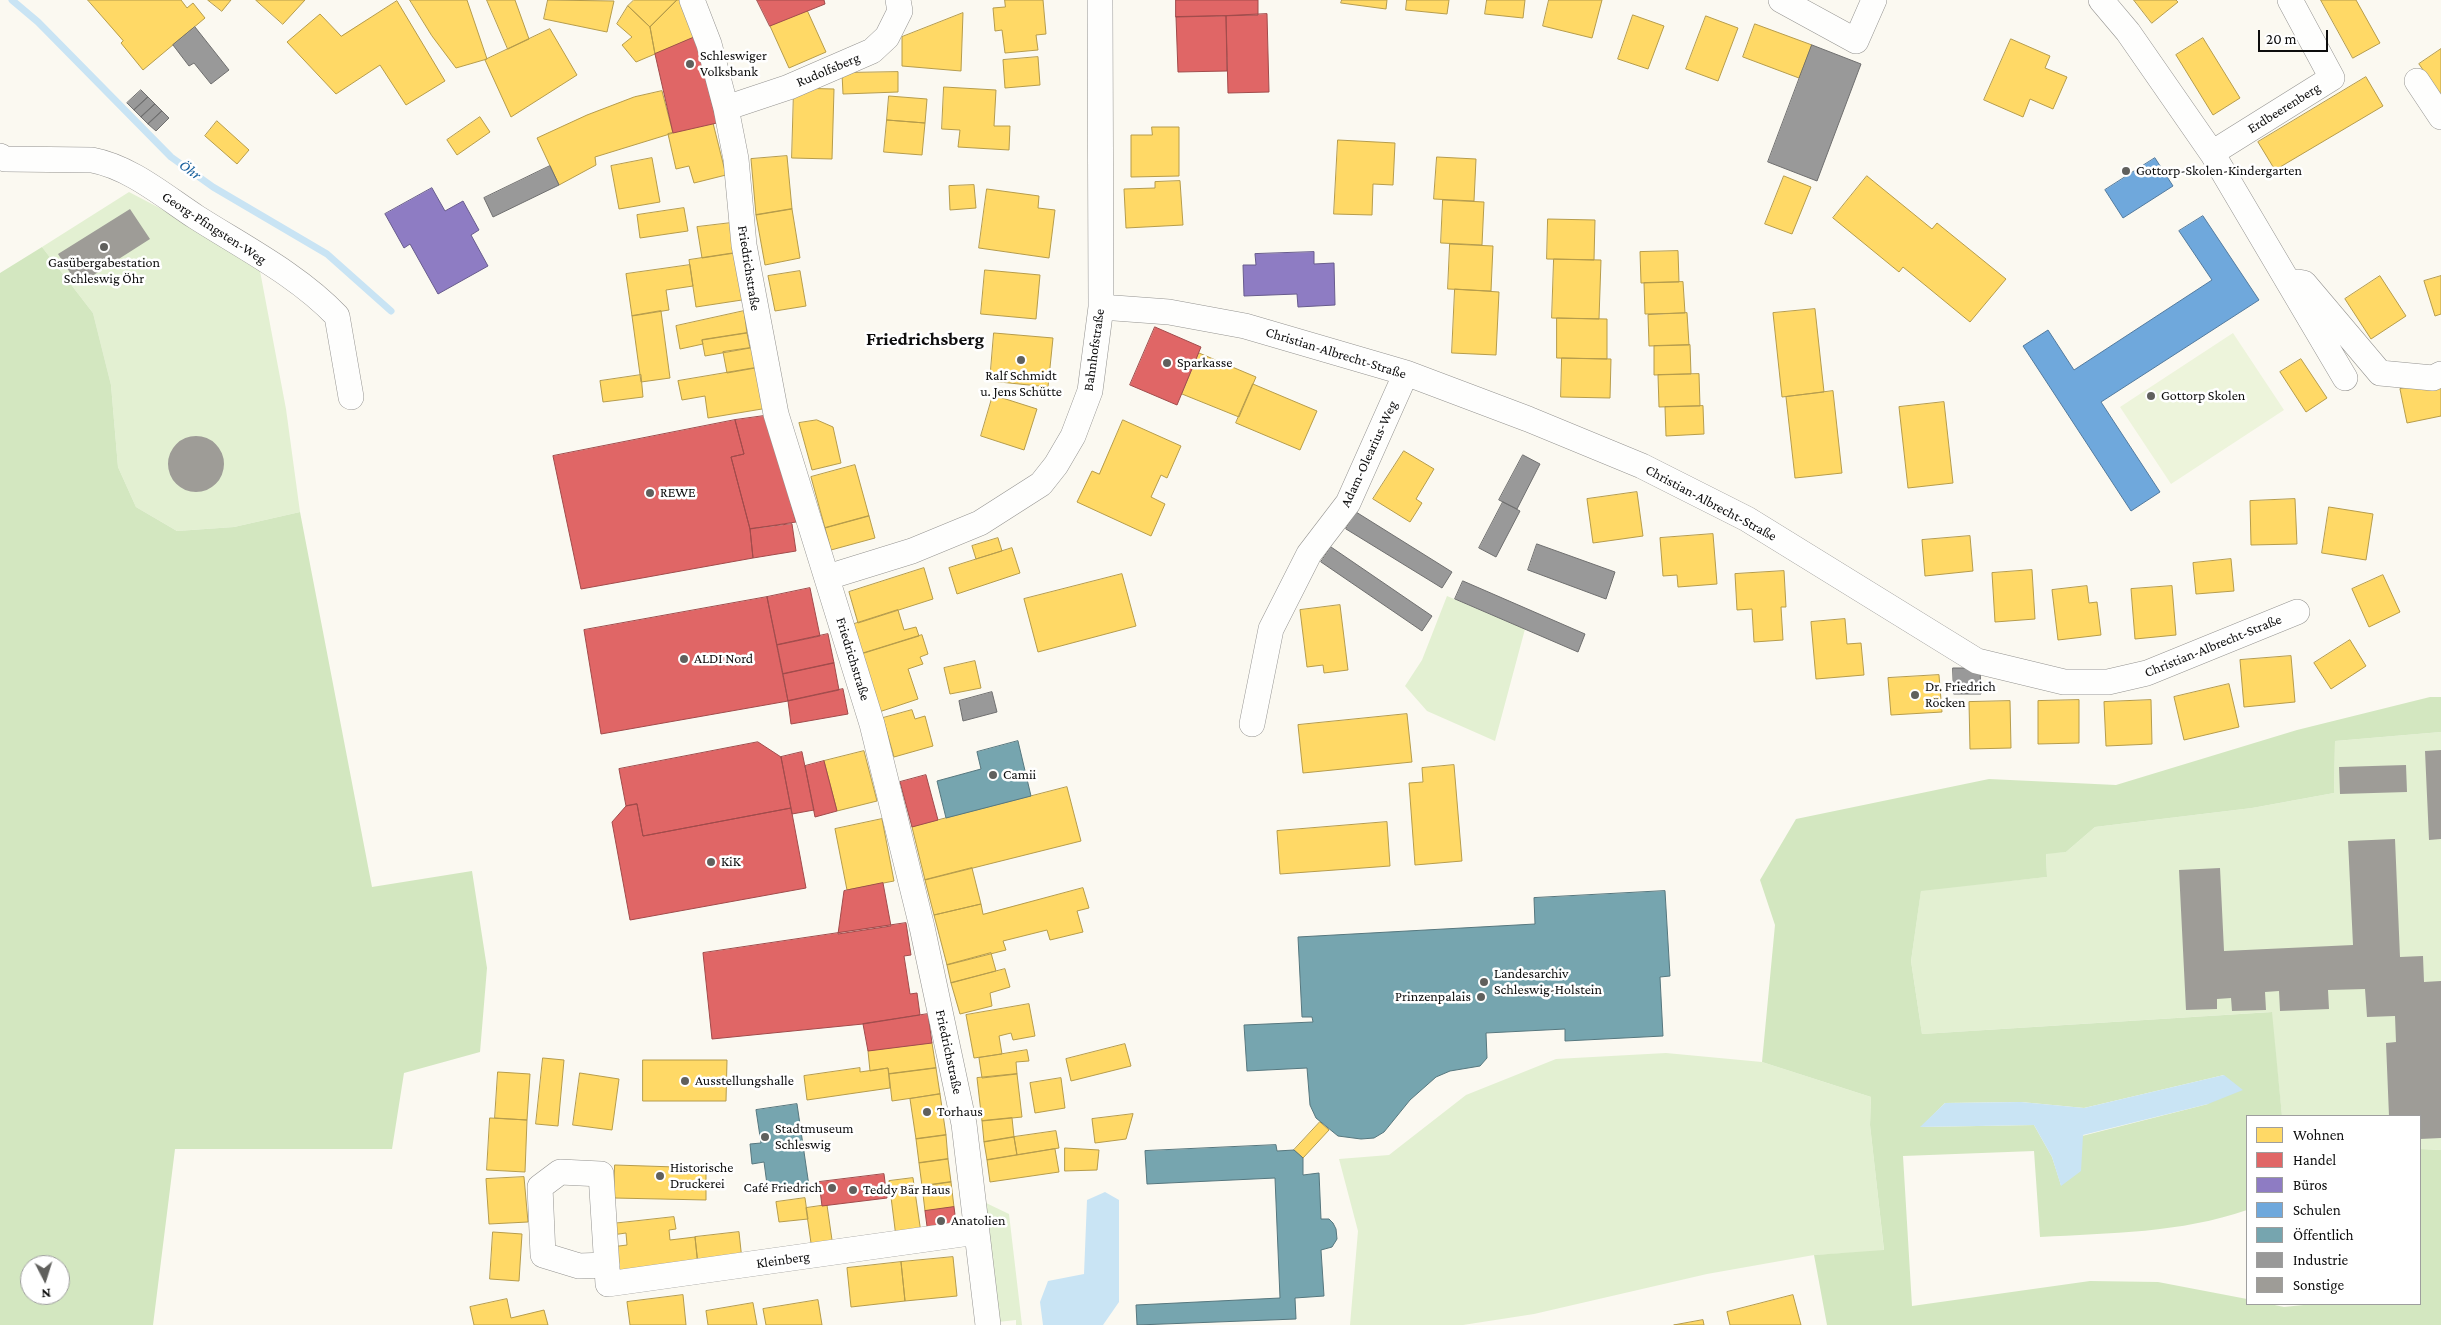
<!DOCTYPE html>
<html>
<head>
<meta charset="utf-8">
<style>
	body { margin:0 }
	#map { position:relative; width:2441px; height:1325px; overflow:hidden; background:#fbf9f1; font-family:"Crimson Pro",serif }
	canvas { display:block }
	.legend { position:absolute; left:2246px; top:1115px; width:175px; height:190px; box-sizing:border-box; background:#fff; border:1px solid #9e9e9e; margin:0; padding:6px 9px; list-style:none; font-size:15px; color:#0d0d0d }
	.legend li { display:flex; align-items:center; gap:10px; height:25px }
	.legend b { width:25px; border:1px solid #9e9e9e }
	.north { position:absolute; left:20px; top:1255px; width:50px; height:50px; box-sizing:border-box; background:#fff; border:1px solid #9e9e9e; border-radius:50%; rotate:175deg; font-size:14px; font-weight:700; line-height:20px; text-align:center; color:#0d0d0d }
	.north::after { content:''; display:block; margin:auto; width:18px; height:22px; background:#60605d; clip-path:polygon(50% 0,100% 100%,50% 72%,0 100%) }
	.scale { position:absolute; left:2258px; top:30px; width:70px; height:22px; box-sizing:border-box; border:2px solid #0d0d0d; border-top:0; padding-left:6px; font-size:15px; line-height:18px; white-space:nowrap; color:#0d0d0d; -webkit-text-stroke:4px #fff; paint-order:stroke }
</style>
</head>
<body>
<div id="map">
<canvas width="2441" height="1325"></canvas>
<ul class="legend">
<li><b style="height:14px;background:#ffd966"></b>Wohnen</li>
<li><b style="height:14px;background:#e06666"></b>Handel</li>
<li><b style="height:14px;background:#8e7cc3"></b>Büros</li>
<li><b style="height:14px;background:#6fa8dc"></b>Schulen</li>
<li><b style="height:14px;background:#76a5af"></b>Öffentlich</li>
<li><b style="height:14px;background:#999"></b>Industrie</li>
<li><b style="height:14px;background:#9e9c97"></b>Sonstige</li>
</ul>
<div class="north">N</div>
<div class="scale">20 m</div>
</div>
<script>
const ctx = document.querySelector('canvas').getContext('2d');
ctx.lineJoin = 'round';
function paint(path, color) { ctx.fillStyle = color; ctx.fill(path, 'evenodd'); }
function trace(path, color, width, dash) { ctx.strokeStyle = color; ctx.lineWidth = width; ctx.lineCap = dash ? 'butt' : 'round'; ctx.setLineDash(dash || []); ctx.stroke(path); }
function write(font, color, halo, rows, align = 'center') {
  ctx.font = font + ' "Crimson Pro",serif'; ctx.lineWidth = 5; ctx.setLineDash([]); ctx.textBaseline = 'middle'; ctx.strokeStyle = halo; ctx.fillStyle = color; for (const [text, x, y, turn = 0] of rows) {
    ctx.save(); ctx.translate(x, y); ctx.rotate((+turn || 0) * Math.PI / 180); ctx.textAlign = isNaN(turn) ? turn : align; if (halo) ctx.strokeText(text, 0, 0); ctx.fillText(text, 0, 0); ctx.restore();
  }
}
paint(new Path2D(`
	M129 192 173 215 260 271 286 409 300 512 234 527 177 531 136 507 118 467 111 385 93 313 42 247Z
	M1447 596 1525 629 1495 741 1427 711 1405 686 1422 660Z
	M2441 732V1150L2420 1149V1116H2282L2271 1012 1922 1034 1911 961 1921 890 2047 877 2046 853 2066 852 2095 827 2252 808 2334 793 2335 741Z
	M1666 1053 1762 1062 1871 1097 1870 1125 1884 1251 1814 1255 1707 1274 1534 1314 1463 1325H1350L1358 1231 1339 1159 1389 1155 1466 1095 1556 1059Z
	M984 1202 1009 1214 1022 1325H1016V1320L998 1322Z`), '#e3f0d2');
paint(new Path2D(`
	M42 247 93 313 111 385 118 467 136 507 177 531 234 527 300 512 372 887 472 871 487 968 480 1052 404 1073 392 1149H175L153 1325H0V273ZM30 1265H60V1295H30Z
	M2430 697H2441V732L2335 741 2334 793 2252 808 2095 827 2066 852 2046 854 2047 877 1921 891 1911 961 1922 1034 2272 1012 2282 1116H2247V1210C2181 1233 2110 1233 2040 1237L2034 1151 1903 1156 1912 1306 2090 1281 2158 1282 2247 1299V1304H2270L2284 1307 2313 1304H2420V1149L2441 1150V1325H1827L1814 1255 1884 1250 1870 1125 1871 1097 1762 1062 1775 925 1760 880 1796 819 1989 779 2116 785 2297 730ZM2224 1075 2208 1104 2082 1136 2080 1171 2061 1185 2052 1157 2034 1125 1921 1127 1945 1103 2021 1102 2084 1108Z`), '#d3e7c0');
paint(new Path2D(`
	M2233 333 2284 410 2171 484 2120 407Z`), '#edf4db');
paint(new Path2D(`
	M2224 1075 2243 1090 2208 1104 2083 1135 2081 1171 2061 1186 2052 1157 2034 1125 1920 1127 1945 1103 2021 1102 2084 1108Z
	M1105 1192 1119 1200V1302L1103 1325H1043L1040 1302 1048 1281 1084 1274 1087 1200Z`), '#c9e4f4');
const homes = new Path2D(`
	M88 0H181L187 8 193 3 205 18 143 70 121 43 123 41Z
	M208 0H231L222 11Z
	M256 0H305L283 24Z
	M410 0H467L487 59 456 68 432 36Z
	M487 0H515L529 39 508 49Z
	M548 0 614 1 607 32 544 19Z
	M634 0H677L650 27 628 6Z
	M677 0H680L695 37 655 54 650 27Z
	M1005 0H1043L1046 34 1036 35 1038 50 1005 53 1002 30 995 31 993 8 1005 7Z
	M1342 0H1387L1386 9 1341 3Z
	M1407 0H1449L1447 14 1406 10Z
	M1487 0H1525L1523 18 1485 14Z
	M1549 0H1602L1592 38 1543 26Z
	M2134 0H2176L2178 2 2152 23Z
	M2321 0H2356L2380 43 2353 58Z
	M397 1 445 81 406 105 380 65 336 94 287 42 320 14 341 36Z
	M628 6 650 27 655 54 636 62 622 45 632 37 617 24Z
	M807 10 826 52 789 68 770 26Z
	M963 13 961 71 902 66V37Z
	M1633 15 1664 26 1648 69 1618 59Z
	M1706 16 1738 28 1718 81 1686 69Z
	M1755 24 1812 45 1799 78 1743 57Z
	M550 29 577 75 511 117 485 60Z
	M2203 38 2240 98 2213 115 2176 55Z
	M2011 39 2050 56 2045 68 2067 77 2053 109 2030 99 2023 117 1984 100Z
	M2441 49V96L2419 64Z
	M1038 57 1040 85 1005 88 1003 60Z
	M898 72V92L843 94 842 73Z
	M2366 77 2383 106 2275 170 2258 142Z
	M944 87 996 90 994 126H1010L1009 150 958 147 960 130 942 129Z
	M794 88 834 89 832 159 792 158Z
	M662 91 673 133 595 157 596 165 559 185 537 138 587 115 634 97Z
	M889 96 927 99 925 123 887 120Z
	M480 117 490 132 457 155 447 140Z
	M887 120 925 123 922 155 884 152Z
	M217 121 249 150 237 164 205 136Z
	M713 123 726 175 694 183 689 166 676 169 668 134Z
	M1152 127H1179V176L1131 177V135H1152Z
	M1338 140 1395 143 1393 185 1373 184 1372 215 1334 214Z
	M787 156 792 209 756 215 751 159Z
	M1437 157 1476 159 1474 201 1434 199Z
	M652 158 660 202 619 209 611 166Z
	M1784 176 1811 187 1792 234 1765 224Z
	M1867 176 1932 229 1937 223 2006 279 1970 322 1903 267 1899 272 1833 218Z
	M1180 181 1183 225 1126 228 1124 189 1155 188V182Z
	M974 185 976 208 950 210 949 186Z
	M987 189 1039 196 1038 208 1055 210 1049 258 979 248Z
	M1443 200 1484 202 1482 245 1441 243Z
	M684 208 688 231 640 238 637 215Z
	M792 209 800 258 765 265 756 215Z
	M1548 219 1595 220 1594 260 1547 259Z
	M731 223 735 253 702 258 697 227Z
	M1450 244 1493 246 1491 291 1448 289Z
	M1678 251 1679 282 1641 283 1640 252Z
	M735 253 742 300 696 307 689 260Z
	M1554 259 1601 260 1599 319 1552 318Z
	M690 265 693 286 666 290 669 310 632 316 626 274Z
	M985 270 1040 275 1036 319 981 314Z
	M800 271 806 306 775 311 768 276Z
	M2380 276 2406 316 2371 339 2345 299Z
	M2441 276V314L2435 316 2424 281Z
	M1683 282 1685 313 1645 314 1644 283Z
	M1455 289 1499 292 1496 355 1452 353Z
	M1815 309 1824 392 1782 397 1773 313Z
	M661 311 670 378 641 382 632 316Z
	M744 311 747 333 702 340 703 344 680 349 676 326Z
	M1687 313 1689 345 1649 346 1648 315Z
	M1557 318 1607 319V359L1557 358Z
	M747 333 750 348 705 356 702 340Z
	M994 333 1053 338 1048 387 990 381Z
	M1690 345 1691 374 1654 375V346Z
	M757 347 761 367 727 373 723 352Z
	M1199 353 1256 377 1239 417 1182 394Z
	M1562 358 1611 359 1610 398 1561 397Z
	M2301 359 2327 398 2306 412 2280 372Z
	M761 367 768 408 708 418 705 396 682 400 678 381Z
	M1699 374 1700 406 1659 407 1658 375Z
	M641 375 643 397 603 402 600 381Z
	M2441 381V416L2407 423 2400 389Z
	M1253 384 1317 411 1300 450 1236 423Z
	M1833 391 1842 473 1795 478 1786 397Z
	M993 395 1037 409 1024 450 981 436Z
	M1944 402 1953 483 1908 488 1899 407Z
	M1703 406 1704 434 1666 436 1665 407Z
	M817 420 833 427 841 463 812 470 799 423Z
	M1123 420 1181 446 1167 478 1161 475 1151 497 1165 504 1151 536 1077 502 1092 471 1099 474Z
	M1404 451 1434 469 1416 499 1422 503 1410 522 1373 499Z
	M855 465 869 516 825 528 811 477Z
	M1637 492 1643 536 1593 543 1587 499Z
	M2295 499 2297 544 2251 545 2250 501Z
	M2329 507 2373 514 2366 560 2322 553Z
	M869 516 875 538 831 550 825 528Z
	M1713 534 1717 584 1678 587 1677 575 1663 576 1660 538Z
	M1970 536 1973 571 1925 576 1922 540Z
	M998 538 1002 551 976 559 972 546Z
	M1012 548 1020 573 957 594 949 568Z
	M2231 559 2234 591 2196 594 2193 563Z
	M924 568 933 599 858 623 849 592Z
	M2032 570 2035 619 1995 622 1992 573Z
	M1784 571 1786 607H1781L1783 640 1754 642 1752 609 1737 610 1735 574Z
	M1122 574 1136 626 1038 652 1024 599Z
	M2383 575 2400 612 2369 627 2352 589Z
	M2087 586 2089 603 2097 602 2101 635 2058 640 2052 590Z
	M2172 586 2176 635 2135 639 2131 589Z
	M1340 605 1348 670 1324 673 1323 665 1307 667 1300 610Z
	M898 610 904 630 916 627 919 636 861 654 851 625Z
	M1845 619 1847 644 1861 643 1864 675 1816 679 1811 622Z
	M922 635 928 654 920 657 923 664 908 669 918 699 879 712 861 654Z
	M2350 640 2366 666 2331 689 2314 663Z
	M2291 656 2295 702 2244 707 2240 660Z
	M975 661 981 688 950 694 944 668Z
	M1939 675 1942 712 1891 715 1888 678Z
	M2229 684 2239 727 2184 740 2174 697Z
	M2079 700V743L2038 744V701Z
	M2151 700 2152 744 2106 746 2104 702Z
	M2010 701 2011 748 1970 749 1969 702Z
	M912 710 915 719 925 716 933 746 894 757 883 718Z
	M1407 714 1412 762 1303 773 1298 725Z
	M864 751 877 801 837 811 824 761Z
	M1454 765 1462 861 1415 865 1409 783 1423 782 1422 768Z
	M1067 787 1081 841 925 880 912 827Z
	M882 819 894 881 847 890 835 829Z
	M1387 822 1390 866 1280 874 1277 831Z
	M972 868 981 904 934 915 925 880Z
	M1083 888 1089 908 1077 911 1083 932 1050 940 1047 930 1003 941 1006 950 947 965 934 915 981 904 983 914Z
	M991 953 996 971 951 983 947 965Z
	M1005 969 1010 987 990 993 992 1006 960 1014 951 983Z
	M1029 1004 1035 1036 1013 1040 1011 1033 999 1036 1002 1054 974 1058 966 1015Z
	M932 1043 936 1068 889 1074 888 1068 870 1071 868 1051Z
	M1125 1044 1131 1066 1071 1081 1066 1059Z
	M1027 1050 1029 1061 1016 1062 1017 1074 982 1078 979 1058Z
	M543 1058 564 1060 558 1126 536 1124Z
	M643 1060H727L726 1101H643Z
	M860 1068V1072L888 1068 890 1088 807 1100 804 1076Z
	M936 1068 940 1094 892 1101 889 1074Z
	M498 1072 530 1074 527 1120 495 1118Z
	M580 1073 619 1079 612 1130 573 1125Z
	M1017 1074 1022 1117 982 1121 977 1078Z
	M1061 1078 1065 1108 1035 1113 1030 1083Z
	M940 1094 946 1135 916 1139 910 1099Z
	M1133 1114 1126 1139 1095 1143 1092 1119Z
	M490 1118 527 1120 525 1172 487 1170Z
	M1012 1118 1014 1137 984 1142 982 1121Z
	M1320 1122 1329 1130 1303 1158 1294 1150Z
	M1056 1131 1059 1148 1017 1155 1014 1137Z
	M946 1135 948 1159 919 1163 916 1139Z
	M1014 1137 1017 1155 987 1160 984 1142Z
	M1065 1148 1099 1150 1097 1170 1065 1171Z
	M1055 1149 1059 1172 990 1182 987 1160Z
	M948 1159 951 1182 922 1186 919 1163Z
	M615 1165 706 1168V1200L614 1198Z
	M524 1177 528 1222 489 1224 486 1179Z
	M913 1178 921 1233 896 1237 889 1181Z
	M951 1182 954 1207 925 1211 922 1186Z
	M805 1198 808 1219 779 1222 776 1202Z
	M827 1205 833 1247 812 1250 806 1208Z
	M674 1217 676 1229 669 1230 670 1240 695 1237 698 1265 614 1274 611 1247 627 1245 626 1233 612 1235 611 1224Z
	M493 1232 522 1234 519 1281 490 1279Z
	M739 1232 742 1260 698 1265 695 1237Z
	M953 1257 957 1296 905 1301 901 1262Z
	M901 1262 905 1301 851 1307 847 1268Z
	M683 1295 686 1325H630L627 1302Z
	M1793 1295 1801 1325H1730L1727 1312Z
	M507 1299 511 1318 544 1310 548 1325H474L470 1307Z
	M818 1300 822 1325H766L763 1309Z
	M753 1303 757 1325H708L706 1311Z
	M1703 1320 1704 1325H1674Z`);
paint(homes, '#ffd966');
trace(homes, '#b69c4b', 1);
const shops = new Path2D(`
	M757 0H824L825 4 770 26Z
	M1176 0H1258V15L1176 17Z
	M1267 14 1269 92 1228 93 1226 16Z
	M1226 16 1227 71 1178 72 1176 17Z
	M695 37 717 123 673 133 655 54Z
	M1155 327 1201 347 1177 405 1130 385Z
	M771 415 776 449 796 522 750 529 731 457 744 454 735 420Z
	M735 420 744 454 731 457 750 529 753 558 581 589 553 456Z
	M792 524 796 551 753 558 750 529Z
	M810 588 820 636 777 645 767 597Z
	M767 597 788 701 601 734 584 630Z
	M828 634 834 663 783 674 777 645Z
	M834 663 839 690 788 701 783 674Z
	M843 689 848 714 791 724 788 701Z
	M758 742 781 757 791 808 643 836 637 804 626 806 619 769Z
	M802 752 814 810 792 814 781 757Z
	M824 761 837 811 815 817 805 766Z
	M926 775 938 820 912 827 900 782Z
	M637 804 643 836 791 808 806 888 630 920 612 822 626 806Z
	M883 883 891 926 838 934 844 891Z
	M906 923 911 955 904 956 910 994 917 993 920 1015 863 1024 712 1039 703 953Z
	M928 1014 932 1043 868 1051 863 1024Z
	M884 1174 887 1198 822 1206 819 1182Z
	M954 1207 957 1230 928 1234 925 1211Z`);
paint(shops, '#e06666');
trace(shops, '#a14b4b', 1);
const offices = new Path2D(`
	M432 188 445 211 463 201 479 230 471 235 488 266 438 294 410 244 404 248 385 214Z
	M1314 252V264L1334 263 1335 305 1298 307 1297 294 1244 296 1243 265H1256L1255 254Z`);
paint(offices, '#8e7cc3');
trace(offices, '#675b8c', 1);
const schools = new Path2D(`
	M2155 158 2173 186 2123 218 2105 190Z
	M2203 216 2259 300 2101 402 2160 492 2131 511 2023 346 2048 330 2074 370 2212 280 2179 231Z`);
paint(schools, '#6fa8dc');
trace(schools, '#527a9e', 1);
const public = new Path2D(`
	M1018 741 1031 796 946 818 937 781 981 769 977 752Z
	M1665 891 1670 976 1660 977 1663 1036 1565 1041V1029L1486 1033 1487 1058 1480 1066 1450 1071 1436 1077 1410 1100 1384 1132 1374 1138 1361 1139 1338 1136 1316 1118 1310 1105 1307 1068 1247 1071 1244 1025 1313 1022 1312 1017H1302L1298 937 1535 924 1534 898Z
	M797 1104 809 1186 768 1192 764 1162 752 1164 750 1144 761 1143 756 1110Z
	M1276 1145 1277 1151 1294 1150 1303 1158V1175L1319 1173 1321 1219H1329L1333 1223 1336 1229 1337 1239 1332 1247 1321 1250 1324 1296 1295 1298 1296 1319 1137 1325 1136 1305 1280 1298 1275 1178 1147 1184 1145 1151Z`);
paint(public, '#76a5af');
trace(public, '#56777e', 1);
const industry = new Path2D(`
	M195 27 229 70 211 84 194 63 189 66 173 45Z
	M1812 45 1861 64 1817 181 1768 162Z
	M141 90 148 97 134 110 127 103Z
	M148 97 155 104 141 117 134 110Z
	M155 104 162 111 148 124 141 117Z
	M162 111 169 118 156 131 148 124Z
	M550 166 559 185 493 217 484 198Z
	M1523 455 1540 464 1517 509 1499 500Z
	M1503 502 1520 511 1496 557 1479 548Z
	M1356 512 1452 572 1442 588 1346 529Z
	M1537 544 1615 572 1606 599 1528 570Z
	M1331 547 1432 616 1422 631 1321 562Z
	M1463 581 1585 634 1578 652 1455 599Z
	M1953 668H1980L1981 694H1954Z
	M992 692 997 712 963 721 959 701Z`);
paint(industry, '#999');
trace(industry, '#6f6f6f', 1);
trace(new Path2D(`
	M12 0 38 22 171 157 213 187 327 254 391 311`), '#c9e4f4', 7);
paint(new Path2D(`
	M130 209 150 239 78 285 58 254Z
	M168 464a28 28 0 1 1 56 0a28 28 0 1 1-56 0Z
	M2441 750V839L2429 840 2425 751Z
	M2406 765 2407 792 2340 794 2339 767Z
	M2395 839 2400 957 2423 956 2424 982 2441 981V1138L2420 1139V1116H2389L2386 1043 2396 1042 2395 1016 2367 1017 2365 989 2328 990 2329 1009 2280 1011 2279 991 2265 992 2266 1010 2232 1011 2231 998 2217 999V1009L2186 1010 2179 870 2220 868 2224 951 2353 945 2348 841Z`), '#9e9c97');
const minor = new Path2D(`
	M692 0 709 44 726 108 736 159 744 245 776 414 872 724 922 927 964 1124 988 1325
	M1781 0 1856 41 1874 0
	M2101 0 2128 32 2212 153 2345 378
	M2417 81 2441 117
	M726 108 789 87 872 51 887 37 900 11 898 0
	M2212 153 2332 78 2290 0
	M0 156 5 159 92 160C130 167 164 196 196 217 243 247 298 275 337 316L351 397
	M2298 282 2304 283 2380 373 2433 378 2441 374
	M1101 307 1169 312 1245 326 1406 373 1528 419 1642 466 1747 519 1977 661 2064 682H2108L2147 673 2297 612
	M828 577 912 551 980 523 1041 484 1056 465 1073 436 1090 391 1101 307 1100 0
	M1252 724 1271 629 1309 554 1348 503 1406 373
	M607 1265 579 1266 543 1255 540 1187 560 1172 601 1174 608 1284 977 1232`);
trace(minor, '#949390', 26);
trace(minor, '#fefefd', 25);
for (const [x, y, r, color] of [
	[690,64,5,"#60605d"],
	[2126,171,5,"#60605d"],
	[104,247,5,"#60605d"],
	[1021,360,5,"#60605d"],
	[1167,363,5,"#60605d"],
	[2151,396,5,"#60605d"],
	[650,493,5,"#60605d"],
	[684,659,5,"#60605d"],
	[1915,695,5,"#60605d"],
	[993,775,5,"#60605d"],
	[711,862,5,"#60605d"],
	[1484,982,5,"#60605d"],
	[1481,997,5,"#60605d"],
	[685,1081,5,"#60605d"],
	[927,1112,5,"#60605d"],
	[765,1137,5,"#60605d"],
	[660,1176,5,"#60605d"],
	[832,1188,5,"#60605d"],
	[853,1190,5,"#60605d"],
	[941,1221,5,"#60605d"]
]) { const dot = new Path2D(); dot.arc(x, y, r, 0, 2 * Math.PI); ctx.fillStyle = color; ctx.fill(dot); trace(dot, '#fff', 2); }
write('14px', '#0d0d0d', '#fff', [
	["Schleswiger",700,56],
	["Volksbank",700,72],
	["Gottorp-Skolen-Kindergarten",2136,171],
	["Gasübergabestation",104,263,"center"],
	["Schleswig Öhr",104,279,"center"],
	["Sparkasse",1177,363],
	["Ralf Schmidt",1021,376,"center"],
	["u. Jens Schütte",1021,392,"center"],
	["Gottorp Skolen",2161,396],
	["REWE",660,493],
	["ALDI Nord",694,659],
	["Dr. Friedrich",1925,687],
	["Röcken",1925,703],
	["Camii",1003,775],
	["KiK",721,862],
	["Landesarchiv",1494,974],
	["Schleswig-Holstein",1494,990],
	["Prinzenpalais",1471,997,"right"],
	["Ausstellungshalle",695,1081],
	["Torhaus",937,1112],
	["Stadtmuseum",775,1129],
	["Schleswig",775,1145],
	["Historische",670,1168],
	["Druckerei",670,1184],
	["Café Friedrich",822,1188,"right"],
	["Teddy Bär Haus",863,1190],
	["Anatolien",951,1221]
], 'left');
write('14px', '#0d0d0d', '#fff', [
	["Rudolfsberg",828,70,-23],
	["Erdbeerenberg",2284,108,-32],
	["Georg-Pfingsten-Weg",214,228,33],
	["Friedrichstraße",749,268,81],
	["Bahnhofstraße",1094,350,-82],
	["Christian-Albrecht-Straße",1336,353,17],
	["Adam-Olearius-Weg",1369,454,-65],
	["Christian-Albrecht-Straße",1711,503,28],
	["Christian-Albrecht-Straße",2213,646,-22],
	["Friedrichstraße",853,659,73],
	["Friedrichstraße",949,1052,78],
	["Kleinberg",783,1260,-8]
]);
write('italic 15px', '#18609d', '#fff', [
	["Öhr",190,170,36]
]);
write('bold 19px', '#0d0d0d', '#fff', [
	["Friedrichsberg",925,339]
]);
</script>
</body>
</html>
